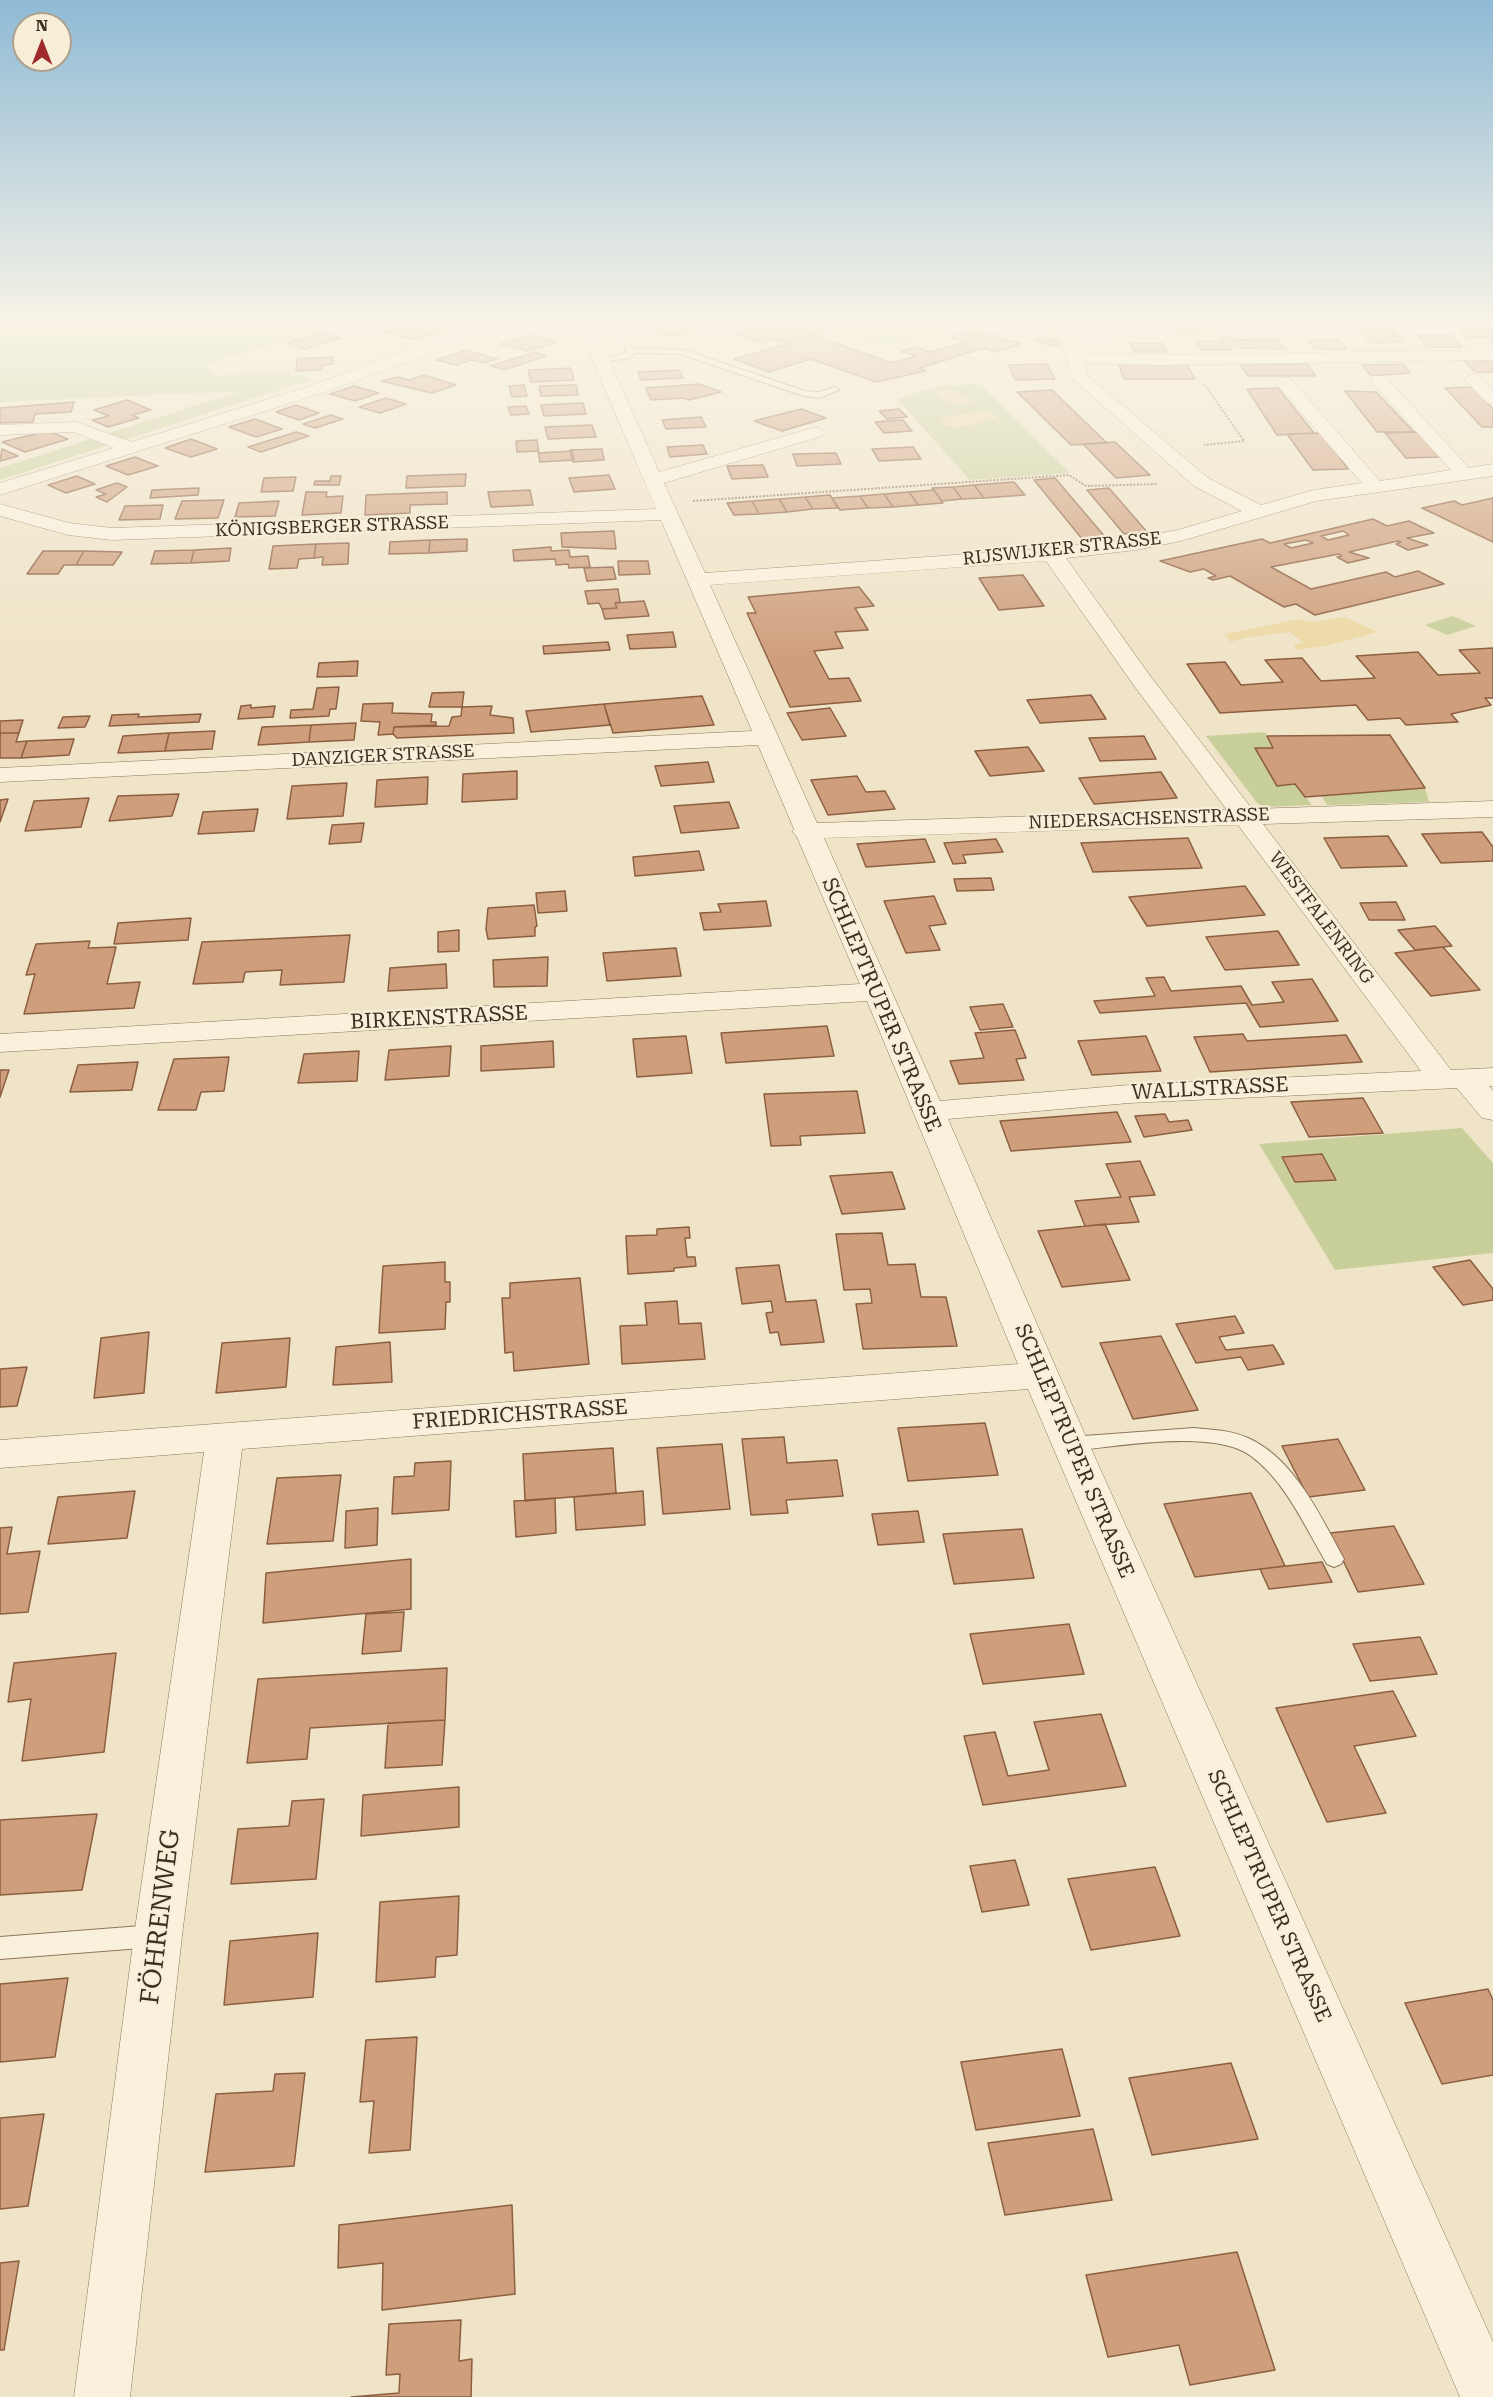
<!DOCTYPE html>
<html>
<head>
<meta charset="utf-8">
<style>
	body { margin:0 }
	#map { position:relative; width:1493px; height:2397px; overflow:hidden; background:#f0e4c8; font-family:"Roboto Serif",serif }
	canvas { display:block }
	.north { position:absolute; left:12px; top:12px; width:60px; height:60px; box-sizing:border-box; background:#f7eed8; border:2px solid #ada18e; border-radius:50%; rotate:0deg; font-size:16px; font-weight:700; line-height:24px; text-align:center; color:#3d2e20 }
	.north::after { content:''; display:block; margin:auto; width:21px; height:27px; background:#9e2a2b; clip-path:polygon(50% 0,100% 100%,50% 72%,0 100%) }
</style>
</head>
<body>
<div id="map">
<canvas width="1493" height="2397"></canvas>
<div class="north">N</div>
</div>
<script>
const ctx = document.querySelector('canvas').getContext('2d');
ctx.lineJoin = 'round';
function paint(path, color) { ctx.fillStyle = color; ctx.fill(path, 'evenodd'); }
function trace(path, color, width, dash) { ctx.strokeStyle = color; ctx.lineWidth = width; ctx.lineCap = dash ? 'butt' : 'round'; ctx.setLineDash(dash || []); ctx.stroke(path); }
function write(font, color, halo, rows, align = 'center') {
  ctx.font = font + ' "Roboto Serif",serif'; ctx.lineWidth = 4.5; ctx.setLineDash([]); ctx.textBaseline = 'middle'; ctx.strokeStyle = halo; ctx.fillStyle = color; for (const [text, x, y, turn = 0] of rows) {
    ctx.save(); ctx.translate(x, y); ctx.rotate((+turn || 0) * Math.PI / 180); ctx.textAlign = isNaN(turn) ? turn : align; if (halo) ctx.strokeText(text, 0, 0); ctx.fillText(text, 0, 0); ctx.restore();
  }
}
paint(new Path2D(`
	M0 321H341L346 323 205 364 216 376 278 371 313 379 0 480V468L241 391 0 402Z
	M860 321H969L890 346 834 332 833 328Z
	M980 384 1070 473 970 480 897 399 939 386Z
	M1453 616 1476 626 1447 635 1425 625Z
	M1265 732 1273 748 1255 749 1277 786 1295 784 1312 805 1263 807 1258 804 1206 736Z
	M1425 788 1429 802 1327 805 1322 796Z
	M1462 1128 1493 1163V1253L1335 1270 1259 1144Z`), '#c9cf9b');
paint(new Path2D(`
	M945 390H952L973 402C957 409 948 403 935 393Z
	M989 411 998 418C983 421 952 434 941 423L946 416Z
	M1345 617 1378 632 1326 646 1296 650 1294 645 1303 642 1289 632 1249 637 1230 642 1226 634 1299 619 1312 622Z`), '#ecd9a5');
const building = new Path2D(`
	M670 321 684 325 693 323 706 326 671 337 654 332 663 329 653 326Z
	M781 321H855L809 334 893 363 915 356 901 351 915 347 929 352 965 342 951 337 976 330 1021 344 995 352 983 348 920 368 926 371 876 382 811 359 769 372 734 359 788 344 776 339 762 343 735 334Z
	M1031 321H1064L1073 324 1050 330 1025 323Z
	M1193 321H1194L1221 328 1187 333 1171 328Z
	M417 322 446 330 415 340 385 332Z
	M1358 327H1391L1404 342 1371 343Z
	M1457 327H1489L1493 330V343L1488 337H1467Z
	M322 333 340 338 305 349 287 343Z
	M529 335 557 342 527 351 500 344Z
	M1417 335H1449L1462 347H1428Z
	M1044 337 1062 343 1052 346 1033 340Z
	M1222 338H1233L1238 345H1229L1232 350H1202L1196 341H1224Z
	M1277 339 1285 349 1240 348 1235 340Z
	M1308 340H1339L1347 349H1315Z
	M1131 343H1162L1167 352H1134Z
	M466 350 497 359 484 363 471 360 456 365 437 360Z
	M535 352 547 356 504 370 491 366Z
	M333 357V364L322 365V370L296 371 297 359Z
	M1464 361H1493V372H1475Z
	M1186 363 1195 379H1124L1118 364Z
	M1047 364 1055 379 1015 380 1009 365Z
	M1307 364 1316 376H1248L1240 365Z
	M1403 364 1410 373 1371 376 1362 365Z
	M571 368 574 380 531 382 528 370Z
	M679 370 683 378 641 380 638 372Z
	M424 375 456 385 432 393 381 381 398 377 409 380Z
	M699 384 721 392 689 400 684 398 651 400 646 388Z
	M524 385 527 396 512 397 509 386Z
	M576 385 578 395 541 396 539 386Z
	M354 386 379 393 355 401 330 394Z
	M1472 387 1493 409V427H1482L1445 388Z
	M1278 388 1314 433 1277 435 1247 389Z
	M1052 390 1107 443 1071 445 1017 392Z
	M1345 391 1376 392 1414 432H1377Z
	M386 398 406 404 380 413 359 407Z
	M127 400 151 410 132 415 139 418 108 427 92 420 109 416 94 410Z
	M74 402 71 412 35 414 33 422 0 423V408Z
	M583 403 586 414 544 416 541 405Z
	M296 405 319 413 299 420 276 412Z
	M526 406 529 414 511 415 508 407Z
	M801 409 826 418 782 431 754 421Z
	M899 409 907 417 887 419 879 411Z
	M331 415 343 419 315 428 303 424Z
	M701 417 706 427 666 429 662 420Z
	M255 419 282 429 256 437 229 427Z
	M903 420 912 431 884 433 875 422Z
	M592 425 596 437 548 439 545 427Z
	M48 431 68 439 25 452 2 442Z
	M296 432 309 436 261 452 248 447Z
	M1419 432 1441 457 1406 458 1385 433Z
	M1323 433 1348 469 1313 470 1287 434Z
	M191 439 217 449 191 457 165 448Z
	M537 440 539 453 572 451 574 460 540 462 538 451 517 452 516 441Z
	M1115 442 1150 475 1116 478 1083 444Z
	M703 445 707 454 670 457 667 447Z
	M913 447 921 459 879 461 872 449Z
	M2 449 18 456 0 461Z
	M602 449 604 460 573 462 570 450Z
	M836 453 841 464 797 466 793 454Z
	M135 457 158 466 128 475 106 466Z
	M763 465 768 477 732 479 727 466Z
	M466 474 465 486 406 488 407 476Z
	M609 475 615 489 574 492 569 478Z
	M77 476 95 484 66 493 48 485Z
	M331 476H341L339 485H314L315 481H330Z
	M296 477 293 491 261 492 264 478Z
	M1055 478 1106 538 1083 540 1034 480Z
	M1014 482 1025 495 984 498 974 485Z
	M117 483 127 487 107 502 96 497 106 494 96 490Z
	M974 485 984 498 962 499 953 487Z
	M953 487 962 499 942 501 932 488Z
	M199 488 198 495 150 498 152 490Z
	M1109 488 1147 532 1124 534 1087 490Z
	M530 490 533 505 491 507 488 492Z
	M934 490 943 503 918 505 909 492Z
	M306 492H327L326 497 343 496 341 513 302 515Z
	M447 492V504L410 505V513L365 515 366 495Z
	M909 492 918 505 893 507 884 494Z
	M884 494 893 507 868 508 860 496Z
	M830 495 838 508 813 509 805 497Z
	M860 496 868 508 840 510 832 498Z
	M805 497 813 509 787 512 779 499Z
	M1493 498V542L1422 508 1454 501 1462 505Z
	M779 499 787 512 759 514 752 501Z
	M224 500 218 518 175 519 182 501Z
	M279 501 275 516 235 517 239 503Z
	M752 501 759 514 734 515 727 503Z
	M163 505 160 519 119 520 125 506Z
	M1373 519 1387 526 1409 521 1434 533 1407 538 1428 545 1408 550 1396 544 1401 542 1398 541 1349 552 1369 558 1348 563 1337 557 1342 556 1339 554 1271 567 1311 589 1386 572 1395 577 1418 571 1444 584 1315 615 1296 604 1284 607 1230 576 1213 580 1208 578 1216 576 1204 569 1190 572 1160 561 1262 539 1270 543ZM1343 531 1349 535 1328 540 1321 536ZM1306 540 1313 543 1291 548 1284 544Z
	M614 531 616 549 562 547 561 533Z
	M467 539V551L429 553 430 540Z
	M430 540 429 553 389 554 390 542Z
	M349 543 348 564 322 565 323 557 314 558 316 544Z
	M316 544 314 558 299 559 297 568 269 569 273 546Z
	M551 547V551L569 550 570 557 588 556 590 567 569 568 568 564 556 565 555 559 514 561 513 550Z
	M231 548 229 561 191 563 194 550Z
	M194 550 191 563 151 564 155 551Z
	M43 551H84L76 565H64L58 574H27Z
	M84 551 122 552 113 565H76Z
	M618 561H648L650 574 619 575Z
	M613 567 616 579 587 581 584 568Z
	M1023 575 1044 606 999 610 979 578Z
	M859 587 874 606 855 608 868 630 835 632 843 648 814 651 829 679 849 678 861 701 790 707 747 613H756L748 597Z
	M618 589 620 602 615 603 617 608 602 609 599 603 588 604 585 591Z
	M644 601 649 616 605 619 602 609 617 608 615 603Z
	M673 632 676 647 630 649 627 635Z
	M608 642 610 650 544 654 543 646Z
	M1493 648V698H1485L1491 705 1451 714 1458 722 1406 725 1400 718 1368 720 1356 705 1220 713 1187 664 1225 662 1241 685 1283 682 1265 660 1302 658 1321 681 1375 678 1356 656 1418 652 1438 675 1480 673 1459 650Z
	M358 661 357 676 317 677 319 663Z
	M339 687 336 709H330L329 716 290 718 291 710 313 709 317 688Z
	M464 692 462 707H429L432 693Z
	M1091 695 1106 719 1040 723 1027 700Z
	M702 696 714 725 613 733 604 704Z
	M393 703 392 713 432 714 431 722H436V725L394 727 393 734 378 735 380 722 361 721 363 704Z
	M604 704 610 725 531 732 526 711Z
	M251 705V708L275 706 273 717 238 719 241 706Z
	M492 706 490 715 513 718 514 733 397 738 393 734 394 727 449 726 452 717 461 716 462 707Z
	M830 708 846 736 802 740 787 713Z
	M139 714 138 717 201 714 199 722 109 726 112 715Z
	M90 716 85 727 58 728 63 717Z
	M23 720 19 733H0V721Z
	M356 723 354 740 309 742 311 725Z
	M311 725 309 742 258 745 262 727Z
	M215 731 212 749 165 751 169 733Z
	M0 733H19L16 742 27 741 21 758H0Z
	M169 733 165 751 118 753 123 736Z
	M1390 735 1425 788 1305 797 1295 784 1277 786 1255 748H1273L1267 736Z
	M1144 736 1156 759 1100 761 1089 738Z
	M74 739 69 755 21 758 27 741Z
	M1028 747 1044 771 990 776 975 751Z
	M708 762 714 782 661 786 655 766Z
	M517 771V799L462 802 463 774Z
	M1161 772 1177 798 1094 804 1079 778Z
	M857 776 866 792 885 791 895 809 828 815 811 780Z
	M428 777 427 804 375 807 377 780Z
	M347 783 343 816 287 819 292 786Z
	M179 794 172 816 109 821 118 796Z
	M89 798 81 827 25 831 34 801Z
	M8 799 0 822V800Z
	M729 802 739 828 681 833 674 806Z
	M258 809 254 831 198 834 203 812Z
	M364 823 361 842 329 844 332 825Z
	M1482 832 1493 847V861L1441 863 1422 834Z
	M1388 836 1407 866 1341 868 1324 838Z
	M1188 838 1202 868 1093 872 1081 843Z
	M925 839 935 862 866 867 857 844Z
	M996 839 1003 852 963 855 966 863 953 864 944 843Z
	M699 851 704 870 635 876 633 857Z
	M991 878 994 890 957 891 954 879Z
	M1245 886 1265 915 1147 926 1129 897Z
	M565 891 567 911 538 913 536 893Z
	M934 896 946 924 929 926 940 950 906 953 884 901Z
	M766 901 771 926 704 930 700 913 721 912 718 904Z
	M1396 902 1405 920H1369L1360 903Z
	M534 905 537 926 535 927V936L488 939 486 929 488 908Z
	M191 918 188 940 114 944 118 923Z
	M1435 926 1452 946 1415 950 1398 930Z
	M459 930V951L438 952V932Z
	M1278 931 1299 965 1225 970 1206 937Z
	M350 935 344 982 280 985 282 970 245 972 243 982 193 984 202 942Z
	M90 941 88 948 116 947 107 984 140 982 134 1008 24 1014 35 974 26 975 36 944Z
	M1443 947 1480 990 1431 996 1395 953Z
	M676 948 681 976 607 981 603 953Z
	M548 957 547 986 494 987 493 960Z
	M446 964 447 988 388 991 390 968Z
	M1164 977 1171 991 1241 986 1252 1005 1284 1002 1272 982 1312 979 1338 1021 1260 1027 1246 1003 1100 1013 1094 1001 1155 996 1146 978Z
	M1003 1004 1013 1027 980 1030 970 1007Z
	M827 1026 834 1056 726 1063 721 1033Z
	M1015 1030 1026 1058 1016 1059 1024 1080 959 1084 950 1061 984 1058 975 1033Z
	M1243 1034 1247 1041 1346 1035 1362 1062 1210 1072 1194 1037Z
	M686 1036 692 1073 637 1077 633 1039Z
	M1146 1036 1161 1071 1092 1075 1078 1041Z
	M553 1041 554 1067 481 1071V1046Z
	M451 1046 449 1076 385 1080 389 1050Z
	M359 1051 357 1081 298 1083 304 1054Z
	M229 1057 224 1091 201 1092 196 1110H158L174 1059Z
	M138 1062 132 1090 70 1092 78 1065Z
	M0 1070H9L0 1097Z
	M857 1091 865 1133 800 1136 801 1145 771 1146 764 1094Z
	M1363 1098 1383 1133 1309 1137 1291 1102Z
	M1117 1112 1131 1142 1011 1151 1000 1121Z
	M1165 1114 1169 1122 1188 1120 1192 1130 1144 1137 1135 1116Z
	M1322 1154 1336 1180 1295 1182 1282 1157Z
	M1140 1161 1155 1195 1129 1197 1139 1222 1085 1226 1075 1201 1121 1197 1106 1164Z
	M892 1172 905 1209 842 1214 830 1176Z
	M1105 1224 1130 1280 1062 1287 1038 1231Z
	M689 1227 690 1238H685L687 1257H695L696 1266 674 1268V1271L628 1274 626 1236 657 1235V1229Z
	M882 1233 888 1265 915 1264 921 1297H946L957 1346 863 1349 856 1304 872 1303 870 1289 844 1290 836 1234Z
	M1470 1260 1493 1289V1300L1463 1305 1433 1267Z
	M445 1262V1282H450V1302H446L445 1329 379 1333 383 1266Z
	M779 1265 786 1302 816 1300 824 1342 781 1345 778 1332 770 1333 766 1313 773 1312 771 1301 742 1304 736 1268Z
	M580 1278 589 1364 514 1371 513 1352 505 1353 502 1298H510V1283Z
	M677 1301 679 1324 701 1323 705 1359 622 1364 620 1326 647 1325 645 1303Z
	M1235 1316 1244 1333 1219 1337 1226 1350 1273 1345 1284 1364 1248 1370 1241 1357 1196 1363 1176 1324Z
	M149 1332 144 1393 94 1398 101 1338Z
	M1161 1336 1198 1410 1133 1419 1100 1343Z
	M290 1338 286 1387 216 1393 222 1343Z
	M390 1342 392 1382 333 1385 336 1347Z
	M27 1367 17 1406 0 1407V1369Z
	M985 1423 998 1475 908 1481 898 1428Z
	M784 1437 787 1463 837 1460 843 1496 786 1500 788 1513 751 1515 742 1439Z
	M1338 1439 1365 1490 1308 1497 1282 1446Z
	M722 1444 730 1509 663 1514 657 1448Z
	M613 1448 616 1493 525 1501 523 1454Z
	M451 1461 449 1510 392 1514 394 1477 414 1476 415 1463Z
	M341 1475 333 1541 267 1544 277 1478Z
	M135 1491 127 1538 48 1544 58 1497Z
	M643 1491 645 1525 576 1530 574 1497Z
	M1251 1493 1285 1566 1195 1577 1164 1504Z
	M555 1498 556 1533 516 1537 514 1501Z
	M378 1508 377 1545 345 1548 346 1511Z
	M918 1511 924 1542 878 1545 872 1514Z
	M1394 1526 1424 1584 1358 1592 1330 1533Z
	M12 1527 7 1554 40 1551 28 1612 0 1614V1528Z
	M1022 1529 1034 1578 954 1584 943 1534Z
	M411 1559V1609L263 1623 266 1573Z
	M1322 1562 1332 1582 1269 1589 1260 1569Z
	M404 1612 401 1651 362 1654 366 1614Z
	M1069 1624 1084 1674 983 1684 970 1634Z
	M1420 1637 1437 1674 1370 1681 1353 1644Z
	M116 1653 104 1752 22 1761 31 1699 8 1702 14 1663Z
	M447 1668 445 1720 310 1728 307 1759 247 1763 258 1679Z
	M1393 1691 1416 1736 1354 1746 1386 1813 1327 1822 1276 1708Z
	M1101 1714 1126 1786 983 1805 964 1736 995 1732 1008 1776 1049 1770 1034 1722Z
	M445 1720 442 1765 385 1768 388 1723Z
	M459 1787V1827L361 1836 363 1795Z
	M324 1799 316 1879 231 1884 238 1829 289 1826 292 1801Z
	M97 1814 82 1890 0 1895V1820Z
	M1015 1860 1029 1905 982 1912 970 1866Z
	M1155 1867 1180 1936 1091 1950 1068 1879Z
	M459 1896 457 1955 436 1957 435 1977 376 1982 380 1902Z
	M318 1933 313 1997 224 2005 230 1941Z
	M68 1978 55 2057 0 2062V1984Z
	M1488 1989 1493 2000V2075L1442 2084 1405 2003Z
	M417 2037 410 2150 369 2153 374 2101 360 2102 366 2040Z
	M1062 2049 1080 2116 976 2130 961 2062Z
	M1231 2063 1258 2139 1152 2155 1129 2078Z
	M305 2073 294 2166 205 2172 216 2094 273 2091 275 2074Z
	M44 2114 28 2206 0 2209V2118Z
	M1093 2129 1112 2200 1005 2215 988 2143Z
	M512 2205 515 2294 382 2310 383 2263 338 2268 339 2225Z
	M1237 2252 1275 2370 1190 2385 1179 2345 1108 2357 1086 2275Z
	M19 2261 4 2350H0V2263Z
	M461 2320 459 2361 472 2359 471 2397H351L399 2393 400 2374 386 2375 389 2324Z`);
paint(building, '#cf9f7d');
trace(building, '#8d5f41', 1.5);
const service = new Path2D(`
	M589 328 616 332 634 348 684 350 805 391 819 392 835 387 839 390 819 398 804 396 680 354 634 353 633 357 598 363V359L626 353V347L611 336 586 332Z
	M1194 1428C1212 1430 1231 1430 1248 1438 1294 1458 1321 1517 1344 1559L1341 1564 1334 1567 1327 1564C1305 1527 1286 1482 1251 1456 1214 1428 1115 1447 1070 1451L1063 1449 1061 1444 1063 1439 1070 1437Z
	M154 1925 162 1928 166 1936 162 1944 154 1947 0 1959V1937Z`);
const minor = new Path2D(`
	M487 321H510L446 348 322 393 0 495V483L114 448 74 432 0 435V425L76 422 132 442 310 386Z
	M576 321H592L659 472 816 427 825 432 822 436 664 483 705 573 1052 548 1136 538 1178 530 1242 511 1194 486 1072 378 1066 358 1075 340 1137 321H1162L1160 324 1088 346 1084 353 1157 355 1493 350V360L1157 365 1084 363 1088 376 1208 478 1261 505 1314 490 1362 483 1278 386 1275 382 1284 377 1290 378 1380 481 1451 470 1373 384 1371 380 1373 376H1385L1469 468 1493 464V476L1316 501 1181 541 1136 550 1066 558 1151 677 1252 809 1493 801V817L1263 824 1451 1070 1493 1068V1086H1489L1493 1091V1120L1482 1118 1457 1088 1129 1103 948 1119 1089 1444 1493 2342V2397H1460L1028 1389 242 1449 182 1936 130 2397H74L134 1936 204 1452 0 1468V1440L1018 1364 867 1001 0 1052V1034L860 984 797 837 792 831 794 829 758 745 0 782V768L752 731 661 520 112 540 68 535 0 516V504L69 523 112 528 656 509ZM1046 561 1135 687 1227 810 817 823 710 585ZM1238 825 1421 1071 1129 1085 940 1101 824 838Z
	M1472 374 1478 375 1493 390V404L1487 403 1464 379Z`);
trace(service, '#8d765c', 2);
trace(minor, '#8d765c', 1);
trace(new Path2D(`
	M1204 384 1244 441 1204 445
	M693 501 1069 475 1086 486 1158 484`), '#8d765c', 2, [2, 1.5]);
paint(service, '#faf1dc');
paint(minor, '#faf1dc');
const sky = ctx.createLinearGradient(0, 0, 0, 657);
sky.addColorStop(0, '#8fbad6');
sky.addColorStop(0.49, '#f8f3e6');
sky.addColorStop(1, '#f8f3e600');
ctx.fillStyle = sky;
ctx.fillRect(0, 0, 1493, 657);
write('18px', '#3d2e20', '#f7eed8', [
	["KÖNIGSBERGER STRASSE",332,527,-2],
	["RIJSWIJKER STRASSE",1062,549,-6],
	["DANZIGER STRASSE",383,756,-3],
	["NIEDERSACHSENSTRASSE",1149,819,-2],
	["WESTFALENRING",1321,918,53]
]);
write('21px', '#3d2e20', '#f7eed8', [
	["SCHLEPTRUPER STRASSE",881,1005,67],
	["BIRKENSTRASSE",439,1018,-3],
	["WALLSTRASSE",1210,1089,-3],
	["FRIEDRICHSTRASSE",520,1415,-4],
	["SCHLEPTRUPER STRASSE",1074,1451,67],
	["SCHLEPTRUPER STRASSE",1269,1896,66]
]);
write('26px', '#3d2e20', '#f7eed8', [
	["FÖHRENWEG",161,1917,-83]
]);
</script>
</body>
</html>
